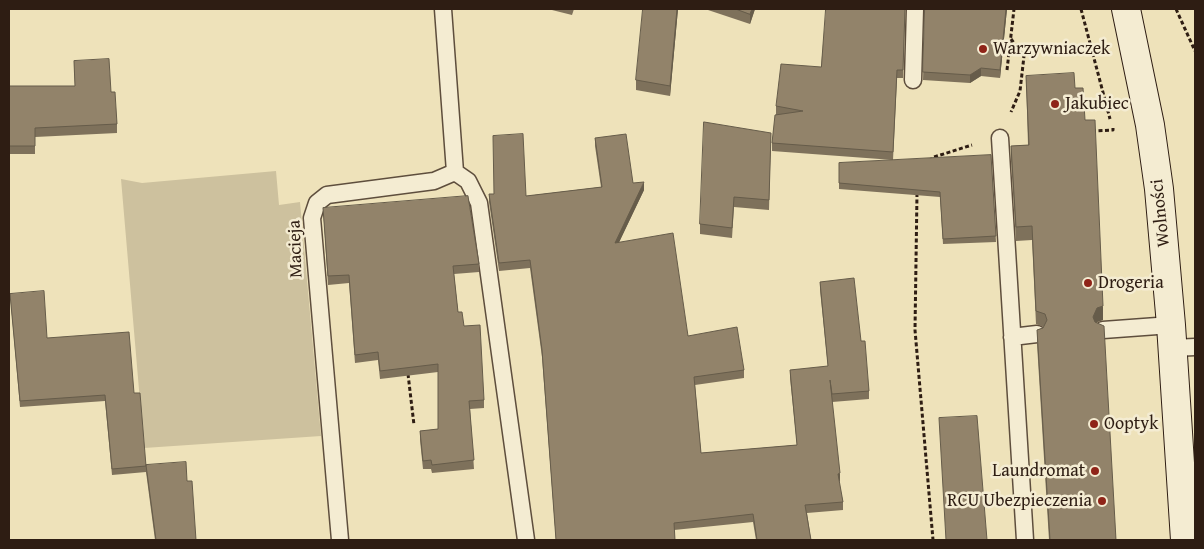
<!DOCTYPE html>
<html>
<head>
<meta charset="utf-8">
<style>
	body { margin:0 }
	#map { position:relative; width:1204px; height:549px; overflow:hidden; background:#eee2ba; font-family:"Gentium Book Plus",serif }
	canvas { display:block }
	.frame { position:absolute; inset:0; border:10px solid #2e1d13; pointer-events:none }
</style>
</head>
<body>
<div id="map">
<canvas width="1204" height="549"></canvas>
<div class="frame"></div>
</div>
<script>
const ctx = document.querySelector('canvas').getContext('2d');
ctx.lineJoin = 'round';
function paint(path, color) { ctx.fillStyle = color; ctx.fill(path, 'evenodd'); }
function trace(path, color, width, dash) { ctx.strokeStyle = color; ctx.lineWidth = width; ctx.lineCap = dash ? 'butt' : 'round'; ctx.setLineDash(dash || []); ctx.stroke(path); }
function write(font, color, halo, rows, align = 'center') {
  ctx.font = font + ' "Gentium Book Plus",serif'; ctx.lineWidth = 5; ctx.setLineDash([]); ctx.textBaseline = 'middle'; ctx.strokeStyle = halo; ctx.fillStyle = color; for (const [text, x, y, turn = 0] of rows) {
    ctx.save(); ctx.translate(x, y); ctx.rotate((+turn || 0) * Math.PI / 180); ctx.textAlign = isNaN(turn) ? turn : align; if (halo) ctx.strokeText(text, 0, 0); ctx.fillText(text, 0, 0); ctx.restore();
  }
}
paint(new Path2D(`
	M276 171 279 205 300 202 321 436 144 448 121 179 142 183Z`), '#cdc19e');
const lane = new Path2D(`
	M913 80 915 9
	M1000 138 1025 540
	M455 172 468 181 479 203 526 540
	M1103 330 1171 325
	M1012 337 1037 334
	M1173 348 1195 347
	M340 540 312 218 317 203 327 195 434 181 455 172 443 9`);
const secondary = new Path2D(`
	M1126 9 1150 125 1159 189 1171 325 1185 540`);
trace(lane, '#5e4e3d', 19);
trace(secondary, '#2e1d13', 30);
trace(new Path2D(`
	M1081 9 1110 119
	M1176 9 1195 51
	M1011 39 1024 56 1020 91 1011 112
	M1007 70 1014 9
	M1092 131 1113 130V128
	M929 161 934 157 972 145
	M917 193 915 330 933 540
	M408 374 414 425`), '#2e1d13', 3, [4, 2.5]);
trace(lane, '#f4ecd2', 16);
trace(secondary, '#f4ecd2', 28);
paint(new Path2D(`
	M548 9H574L572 15Z
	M643 9H678L670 96 636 90V80Z
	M705 9H755L750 24Z
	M905 9 903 78H897L893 160 772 151V143L776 114V106L821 67Z
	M925 9H1007L1000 78 981 76 970 83 923 80Z
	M74 61 111 92 117 124V133L35 137V154H9V86H75Z
	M1026 76 1075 88 1085 120 1103 320 1097 322V323L1116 540H1049L1037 344V330L1044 327 1036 324 1032 240 1016 241 1011 160V146L1028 145Z
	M771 133 769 210 734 207 732 238 700 234V224Z
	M595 138 633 183 644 190 619 242 688 336 744 370V378L695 385 701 453 797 445 790 378V370L828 367 820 290V282L861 341 869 391V399L832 402 840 481 839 482 843 502V510L807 513 811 540H756L753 522 674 530 675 540H556L542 357 530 268 499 271 489 202V194L526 196 601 187 595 146Z
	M991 155 996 242 943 244 940 197 839 189V163Z
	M323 208 479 264V272L454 274 458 312 464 326 484 400V408L470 409 474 469 432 473 431 469H423L420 440V431L438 429V372L380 379 378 360 355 363 349 283 328 285Z
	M10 294 47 338 134 393 146 466V472L112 475 105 401 20 407Z
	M146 465 187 481 196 540H155L146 472Z`), '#7e715b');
paint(new Path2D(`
	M677 9H678L670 96V86Z
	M752 9H755L750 24V14Z
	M1006 9H1007L1000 78V70Z
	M981 68V76L970 83V75Z
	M644 182V190L615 251V243Z
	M1103 306V320L1097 322 1093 330V317L1097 308Z
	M840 473V481L838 482V474Z`), '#665c4a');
const building = new Path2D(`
	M643 9H677L670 86 636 80Z
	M736 9H752L750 14Z
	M826 9H905L903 70H897L893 152 772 143 775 115 803 111 776 106 781 64 821 67Z
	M925 9H1006L1000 70 981 68 970 75 923 72Z
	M109 59 111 92H115L117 124 35 128V146H9V86H75L74 61Z
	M1074 73 1075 88H1083L1085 120H1095L1103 306 1097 308 1093 317 1095 322 1104 326 1116 540H1050L1037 330 1043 328 1047 320 1045 314 1036 311 1032 226 1016 227 1011 146 1029 145 1026 76Z
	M704 122 771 133 769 200 734 197 732 228 700 224Z
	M523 134 526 196 602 187 595 138 626 134 633 183 644 182 615 243 673 233 688 336 737 327 744 370 694 377 701 453 797 445 790 370 828 366 820 282 854 278 861 341H865L869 391 832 394 830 380 840 473 838 474 843 502 805 505 811 540H757L753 514 674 523 675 540H556L542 350 530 260 499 263 489 194H494L493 136Z
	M991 155 996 236 943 239 940 192 839 183V163Z
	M468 196 479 264 453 266 458 312H462L464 326 480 325 484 400 469 401 474 460 432 465 431 460 423 461 420 431 438 429V364L380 371 378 352 355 355 349 275 328 276 323 208Z
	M44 291 47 338 129 332 134 393H140L146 466 112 469 105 395 20 401 10 294Z
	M977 416 987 540H946L939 418Z
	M186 462 187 481H192L196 540H156L146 465Z`);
paint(building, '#92836a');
trace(building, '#665c4a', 1);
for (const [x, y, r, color] of [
	[983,49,5,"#8f2418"],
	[1055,104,5,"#8f2418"],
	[1088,283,5,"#8f2418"],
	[1094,424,5,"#8f2418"],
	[1095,471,5,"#8f2418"],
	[1102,501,5,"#8f2418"]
]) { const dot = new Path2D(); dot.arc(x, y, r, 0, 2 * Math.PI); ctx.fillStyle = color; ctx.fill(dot); trace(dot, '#f4ecd2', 2); }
write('18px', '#2e1d13', '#f4ecd2', [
	["Warzywniaczek",993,49],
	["Jakubiec",1065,104],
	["Drogeria",1098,283],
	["Ooptyk",1104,424],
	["Laundromat",1085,471,"right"],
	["RCU Ubezpieczenia",1092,501,"right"]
], 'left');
write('18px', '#2e1d13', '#f4ecd2', [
	["Wolności",1161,213,-96],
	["Macieja",296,249,-92]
]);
</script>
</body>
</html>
